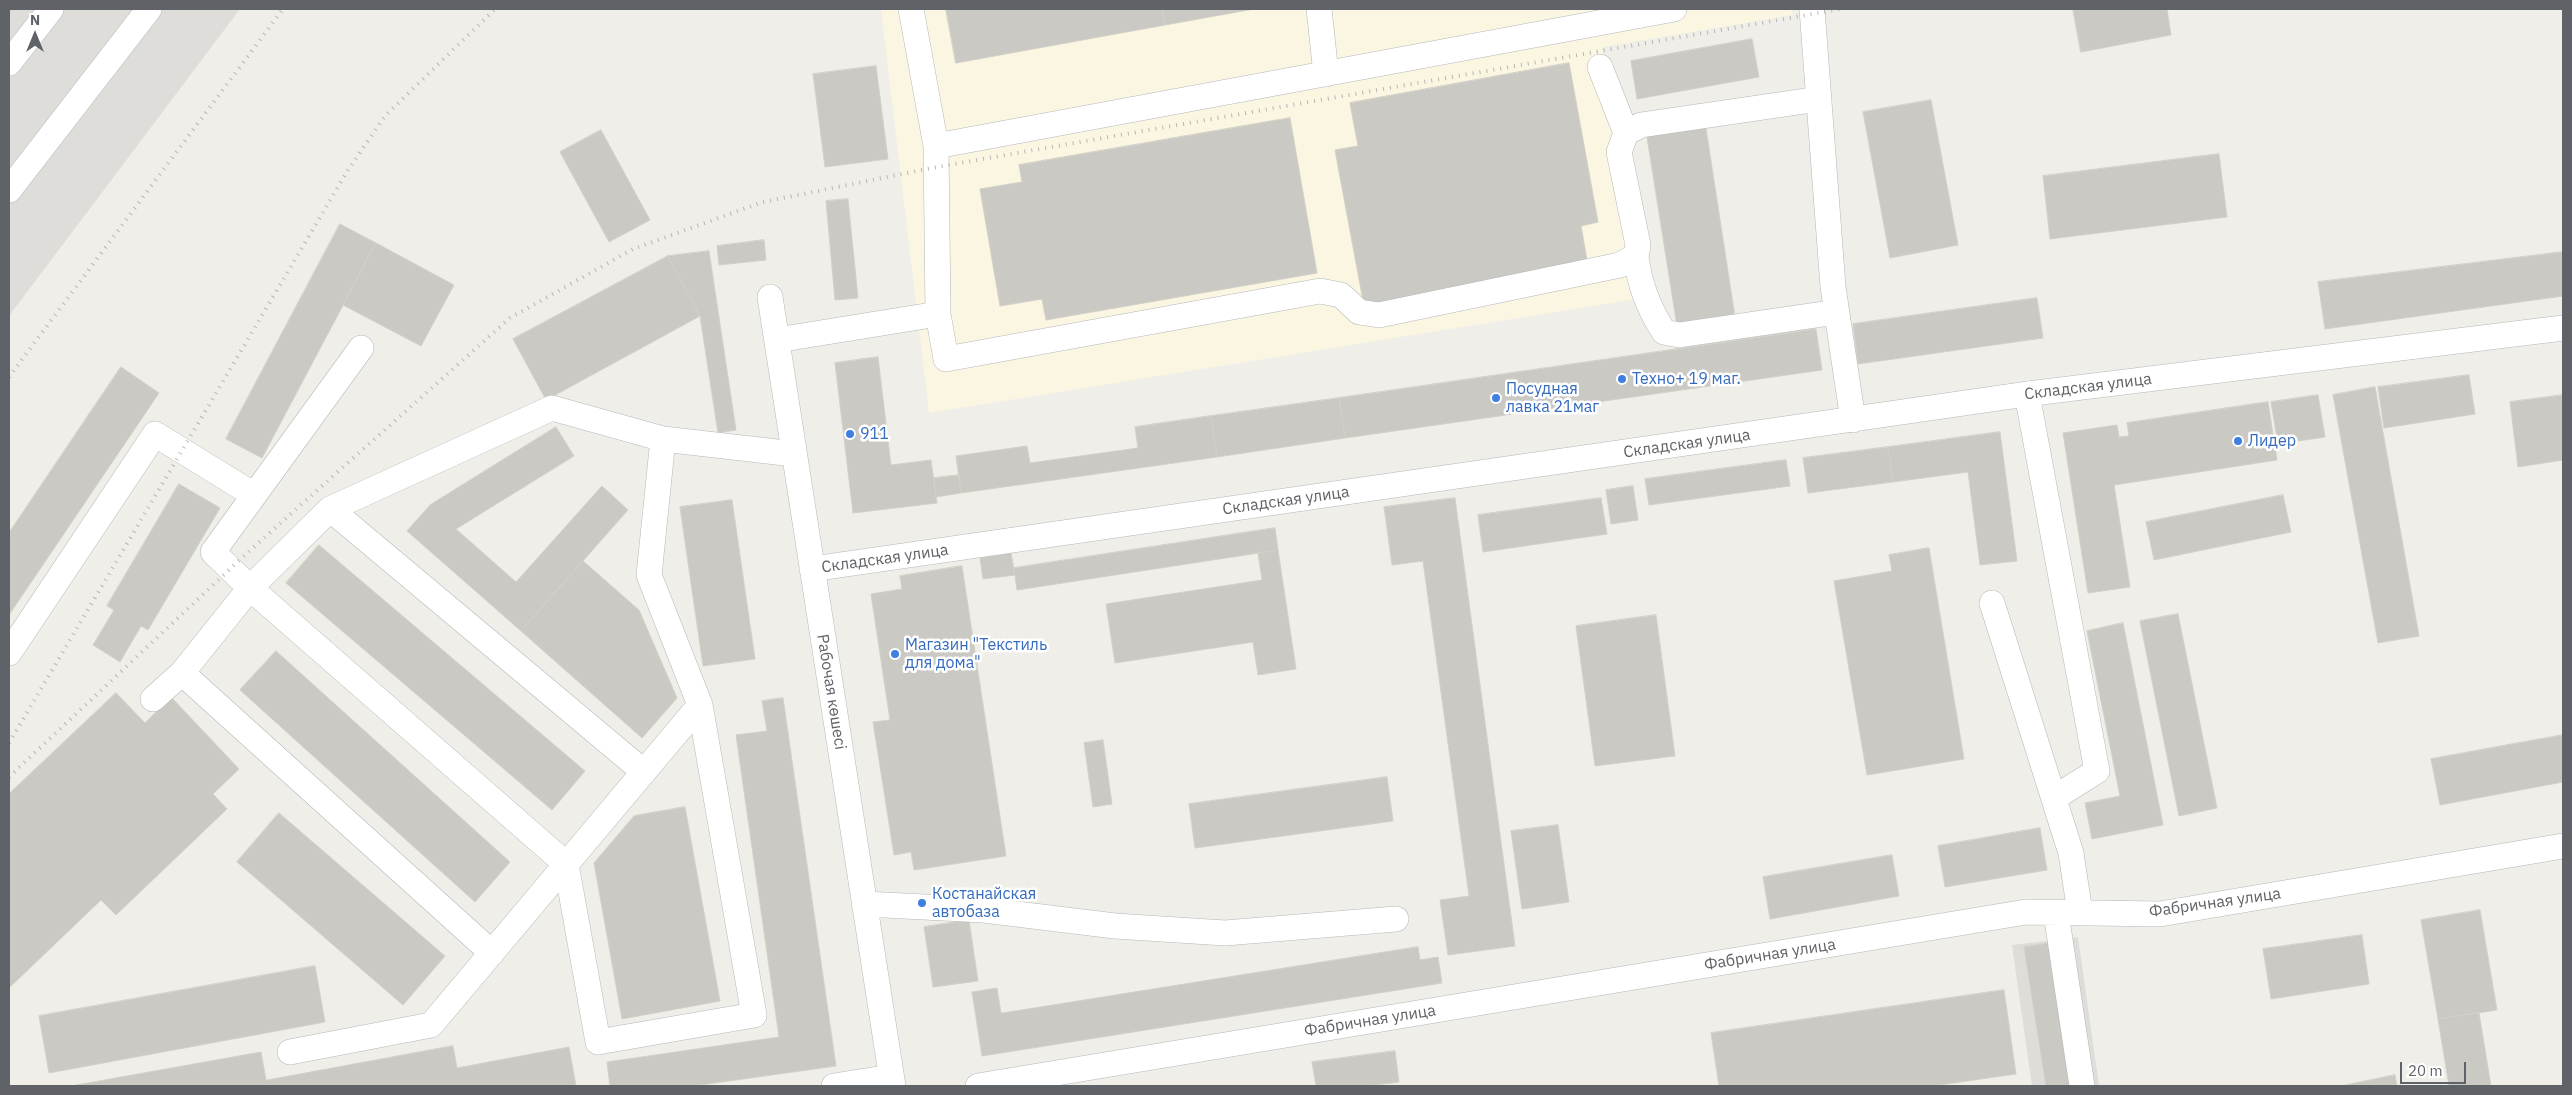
<!DOCTYPE html>
<html>
<head>
<meta charset="utf-8">
<style>
	body { margin:0 }
	#map { position:relative; width:2572px; height:1095px; overflow:hidden; background:#efeee8; font-family:"IBM Plex Sans",sans-serif }
	canvas { display:block }
	.frame { position:absolute; inset:0; border:10px solid #5f6266; pointer-events:none }
	.north { position:absolute; left:10px; top:10px; width:50px; height:50px; -webkit-text-stroke:4px #fff; paint-order:stroke; rotate:0deg; font-size:14px; font-weight:700; line-height:20px; text-align:center; color:#5f6266 }
	.north::after { content:''; display:block; margin:auto; width:18px; height:22px; background:#5f6266; clip-path:polygon(50% 0,100% 100%,50% 72%,0 100%) }
	.scale { position:absolute; left:2400px; top:1062px; width:66px; height:22px; box-sizing:border-box; border:2px solid #5f6266; border-top:0; padding-left:6px; font-size:15px; line-height:18px; white-space:nowrap; color:#5f6266; -webkit-text-stroke:4px #fff; paint-order:stroke }
</style>
</head>
<body>
<div id="map">
<canvas width="2572" height="1095"></canvas>
<div class="frame"></div>
<div class="north">N</div>
<div class="scale">20 m</div>
</div>
<script>
const ctx = document.querySelector('canvas').getContext('2d');
ctx.lineJoin = 'round';
function paint(path, color) { ctx.fillStyle = color; ctx.fill(path, 'evenodd'); }
function trace(path, color, width, dash) { ctx.strokeStyle = color; ctx.lineWidth = width; ctx.lineCap = dash ? 'butt' : 'round'; ctx.setLineDash(dash || []); ctx.stroke(path); }
function write(font, color, halo, rows, align = 'center') {
  ctx.font = font + ' "IBM Plex Sans",sans-serif'; ctx.lineWidth = 5; ctx.setLineDash([]); ctx.textBaseline = 'middle'; ctx.strokeStyle = halo; ctx.fillStyle = color; for (const [text, x, y, turn = 0] of rows) {
    ctx.save(); ctx.translate(x, y); ctx.rotate((+turn || 0) * Math.PI / 180); ctx.textAlign = isNaN(turn) ? turn : align; if (halo) ctx.strokeText(text, 0, 0); ctx.fillText(text, 0, 0); ctx.restore();
  }
}
paint(new Path2D(`
	M881 9H1792L1793 15 1602 47 1655 296 929 413Z`), '#faf6e2');
paint(new Path2D(`
	M9 9H240L9 316Z
	M2078 937 2099 1086H2032L2012 945Z`), '#deddda');
const building = new Path2D(`
	M946 9H1162L1165 25 956 63Z
	M1162 9H1254L1165 25Z
	M2073 9H2167L2171 35 2081 52Z
	M1752 39 1759 77 1637 99 1631 61Z
	M1569 63 1598 222 1581 226 1588 266 1364 306 1335 150 1358 146 1350 103Z
	M876 66 888 159 825 167 813 74Z
	M1931 100 1958 245 1890 258 1863 112Z
	M1290 118 1317 273 1046 320 1042 299 1000 306 980 189 1022 182 1019 165Z
	M1705 122 1735 317 1677 326 1646 131Z
	M601 130 650 220 609 242 560 152Z
	M2219 154 2227 217 2050 239 2043 176Z
	M848 199 858 298 835 300 826 201Z
	M340 224 376 243 262 458 226 439Z
	M764 240 766 260 719 265 717 246Z
	M376 243 454 285 421 346 343 305Z
	M709 251 736 430 718 433 700 316 668 256Z
	M2563 252V296L2325 329 2318 282Z
	M668 256 700 316 546 400 513 339Z
	M2037 298 2043 338 1858 364 1853 324Z
	M1816 329 1822 370 1345 438 1339 398Z
	M878 357 891 465 931 460 937 503 853 513 835 363Z
	M121 367 159 393 9 615V533Z
	M2469 375 2475 414 2384 428 2378 387Z
	M2375 387 2419 636 2378 643 2333 395Z
	M2318 395 2325 437 2278 444 2271 402Z
	M2563 395V460L2518 467 2510 402Z
	M1339 398 1345 438 1217 457 1211 416Z
	M2268 402 2277 460 2114 485 2130 587 2088 593 2063 433 2117 425 2119 437 2129 436 2127 423Z
	M1211 416 1217 457 961 493 956 456 1027 446 1030 463 1138 448 1135 427Z
	M556 427 574 456 456 529 516 582 602 486 628 510 521 631 407 531 430 505Z
	M2000 432 2017 561 1980 565 1968 472 1893 482 1888 447Z
	M1888 447 1893 482 1808 493 1803 458Z
	M1786 460 1790 486 1649 505 1645 479Z
	M959 475 961 493 936 497 934 478Z
	M179 484 220 508 148 630 141 626 120 662 93 645 114 610 107 606Z
	M1633 486 1638 520 1611 524 1606 490Z
	M2283 495 2291 532 2154 560 2146 522Z
	M1455 498 1515 946 1448 955 1440 900 1469 896 1423 561 1392 565 1384 507Z
	M1601 498 1607 534 1483 552 1478 515Z
	M732 500 755 659 703 666 680 507Z
	M1275 528 1278 550 1017 590 1014 568Z
	M319 545 585 771 552 810 286 583Z
	M1929 548 1964 759 1867 775 1834 581 1892 571 1889 555Z
	M1278 550 1296 669 1258 675 1253 642 1115 663 1106 604 1262 580 1258 553Z
	M1011 553 1015 575 983 579 980 558Z
	M583 561 639 610 677 698 642 738 521 631Z
	M962 566 1006 856 914 870 911 852 894 855 873 722 890 720 871 594 902 589 900 576Z
	M2178 614 2217 808 2179 816 2140 621Z
	M1656 615 1675 756 1595 766 1576 626Z
	M2123 623 2163 825 2092 839 2085 803 2120 796 2087 631Z
	M276 651 510 862 475 902 240 690Z
	M116 693 145 723 171 697 239 769 213 794 227 809 116 915 101 900 9 988V794Z
	M783 698 836 1066 693 1086H610L607 1062 779 1037 736 735 767 731 762 701Z
	M2563 735V782L2440 805 2431 759Z
	M1103 740 1112 804 1093 807 1084 743Z
	M1387 777 1393 821 1195 848 1189 804Z
	M685 807 720 1001 622 1019 594 863 634 816Z
	M279 813 445 956 403 1005 237 862Z
	M1558 825 1569 902 1522 909 1511 831Z
	M2040 828 2047 870 1945 887 1938 846Z
	M1892 855 1899 896 1770 919 1763 877Z
	M2480 910 2497 1010 2438 1019 2421 920Z
	M969 920 978 981 933 987 924 927Z
	M2362 935 2369 984 2271 999 2263 949Z
	M2051 943 2074 1086H2046L2024 947Z
	M1418 947 1420 960 1438 957 1442 983 982 1056 972 992 997 988 1001 1013Z
	M315 966 325 1022 49 1073 39 1016Z
	M2004 990 2016 1074 1932 1086H1719L1711 1033Z
	M2479 1013 2491 1086H2449L2438 1019Z
	M453 1046 457 1068 569 1047 576 1086H71L261 1052 266 1080Z
	M1395 1051 1399 1082 1367 1086H1316L1312 1062Z
	M2395 1075 2397 1086H2341Z`);
paint(building, '#cbc9c4');
trace(building, '#d3d0c7', 1);
const minor = new Path2D(`
	M911 9 936 146 938 314 946 359 1320 291 1341 295 1359 312 1379 315 1620 265 1636 256 1638 245 1619 152 1626 133 1641 125 1819 99
	M1319 9 1326 74
	M1812 9 1833 287 1853 420
	M9 63 51 9
	M1600 67 1626 133
	M936 146 1674 9
	M9 190 149 9
	M1636 256C1639 283 1649 309 1664 332L1679 335 1837 312
	M770 297 893 1086
	M777 340 938 314
	M361 348 213 552 250 588 566 864 598 1042 754 1015 700 705 649 575 663 439
	M2027 394 2097 771 2054 798
	M330 509 644 772
	M812 569 2027 394 2563 328
	M1992 603 2071 853 2080 913
	M9 653 155 434 254 495
	M182 673 492 953
	M153 699 182 673 250 588 330 509 552 408 663 439 794 454
	M864 904 984 910 1115 926 1225 933 1396 919
	M2056 913 2082 1086
	M290 1052 431 1025 700 705
	M834 1086 891 1077
	M978 1086 2026 912 2160 914 2563 846`);
trace(minor, '#b5b7ba', 26);
trace(minor, '#fff', 25);
trace(new Path2D(`
	M9 377 283 9
	M9 743 348 170 385 116 495 9
	M9 777 247 553 510 318 633 249 763 202 937 167 1841 9`), '#b5b6b6', 4, [1, 6]);
for (const [x, y, r, color] of [
	[1622,379,5,"#3f7fe0"],
	[1496,398,5,"#3f7fe0"],
	[850,434,5,"#3f7fe0"],
	[2238,441,5,"#3f7fe0"],
	[895,654,5,"#3f7fe0"],
	[922,903,5,"#3f7fe0"]
]) { const dot = new Path2D(); dot.arc(x, y, r, 0, 2 * Math.PI); ctx.fillStyle = color; ctx.fill(dot); trace(dot, '#fff', 2); }
write('16px', '#366cbe', '#fff', [
	["Техно+ 19 маг.",1632,379],
	["Посудная",1506,389],
	["лавка 21маг",1506,407],
	["911",860,434],
	["Лидер",2248,441],
	["Магазин \"Текстиль",905,645],
	["для дома\"",905,663],
	["Костанайская",932,894],
	["автобаза",932,912]
], 'left');
write('16px', '#5f6266', '#fff', [
	["Складская улица",2088,387,-7],
	["Складская улица",1687,444,-8],
	["Складская улица",1286,501,-8],
	["Складская улица",885,559,-8],
	["Рабочая көшесі",831,692,81],
	["Фабричная улица",2215,903,-8],
	["Фабричная улица",1770,955,-9],
	["Фабричная улица",1370,1021,-9]
]);
</script>
</body>
</html>
